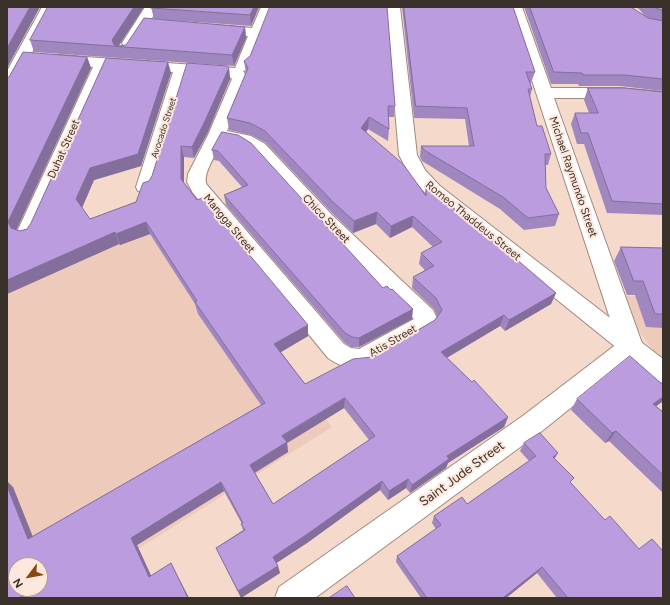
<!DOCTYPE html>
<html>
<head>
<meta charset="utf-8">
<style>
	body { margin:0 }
	#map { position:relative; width:670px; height:605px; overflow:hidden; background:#f5d9cb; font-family:Figtree,sans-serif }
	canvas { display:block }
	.frame { position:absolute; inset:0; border:8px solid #3b312b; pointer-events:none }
	.north { position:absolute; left:8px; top:557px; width:40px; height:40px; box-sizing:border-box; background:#fee7dc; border:1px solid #b09e95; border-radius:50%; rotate:238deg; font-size:11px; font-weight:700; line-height:16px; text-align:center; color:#3b312b }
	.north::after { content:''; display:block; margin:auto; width:14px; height:18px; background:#884810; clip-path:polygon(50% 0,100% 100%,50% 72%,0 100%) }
</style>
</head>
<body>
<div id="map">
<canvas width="670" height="605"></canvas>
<div class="frame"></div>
<div class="north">N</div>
</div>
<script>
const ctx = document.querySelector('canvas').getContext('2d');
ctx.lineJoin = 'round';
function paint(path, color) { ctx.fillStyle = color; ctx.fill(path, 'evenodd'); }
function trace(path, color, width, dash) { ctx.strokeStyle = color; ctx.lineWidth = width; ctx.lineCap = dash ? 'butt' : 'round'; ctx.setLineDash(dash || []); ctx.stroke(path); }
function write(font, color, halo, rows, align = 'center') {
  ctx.font = font + ' Figtree,sans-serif'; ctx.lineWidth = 4; ctx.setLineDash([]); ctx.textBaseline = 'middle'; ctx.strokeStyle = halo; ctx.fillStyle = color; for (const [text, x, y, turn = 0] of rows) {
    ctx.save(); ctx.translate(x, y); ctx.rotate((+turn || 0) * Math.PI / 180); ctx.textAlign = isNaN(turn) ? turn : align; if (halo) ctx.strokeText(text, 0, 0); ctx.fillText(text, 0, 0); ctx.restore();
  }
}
paint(new Path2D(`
	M157 193 332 427 60 598H7V251ZM16 565H40V589H16Z
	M623 296 663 297V364L632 321Z`), '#edcab9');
const minor = new Path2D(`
	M42 7H56L15 85 13 88 7 90V71Z
	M145 7H159L134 46 129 47 124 46 122 43Z
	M261 7H275L250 67 247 70 243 71 248 79 227 131 251 136 265 144 332 215 433 310 438 320 432 330 370 366C356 371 340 367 328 358L193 193 187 182 188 174 208 135 232 79 229 76 188 74 154 187 152 191 145 193 138 191 136 187 173 72 108 68 36 234 33 239 26 241 19 239 16 234 93 67 54 63 51 60 54 57 59 55 235 68 248 36 214 33 209 32 207 29 209 26 214 25 252 28ZM223 141 240 144 253 152 318 225 414 319 359 349 351 348 344 344 207 185C201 175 218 151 223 141Z
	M508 7H522L551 88H620L663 92V102L620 98H554L643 346 639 353 542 431 315 598H275L279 587 524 415 618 343Z`);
const tertiary = new Path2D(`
	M386 7H400L417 155 425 170 440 186 663 359V383L655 380 623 353 426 194 409 174 399 155Z`);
trace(minor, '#a1887b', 2);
trace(tertiary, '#a1887b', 2);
paint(minor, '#fff');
paint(tertiary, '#fff');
paint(new Path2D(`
	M48 7H144L118 46H120L245 27 246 38 234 66 34 52 30 40Z
	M151 7H259L251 26 154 19Z
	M402 7H513L535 72 531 83H530L532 89 530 97 537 126 551 154 548 165H546V188L559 214 555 226 524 230 500 209 422 161 420 157 421 146H469L465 119 414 118Z
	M524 7H631L648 18 652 19 647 18 637 7H663V91L620 86H579L578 84H551Z
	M87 57 91 68 16 230 20 231 27 229 171 73 141 166 94 180 82 208 90 219 136 202 149 181 229 68 230 79 207 134 194 158 184 157V183L308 336 281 352 305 384 372 357 435 320 437 316 434 309 412 288 413 277 425 270 419 264 421 253 433 247 412 227 390 238 376 224 353 233 333 214 266 143 251 135 229 130 227 118 246 73 244 61 395 106 394 117H389V129L388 141 368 129 366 132 425 194 426 184 472 224 556 293 551 304 505 331 500 326 447 358 508 417 504 427 448 463 446 468 410 493 406 488 388 500 380 490 307 543 276 563 280 573 241 598 216 548 243 530 241 524H242L224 491 137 545 151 576 171 563 175 571 189 598H7L13 487 32 537 261 405 198 314 195 304 150 234 120 245 119 244 7 294V78ZM344 408 369 440 273 504 255 473 288 452 287 443Z
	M588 88 663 92V215L607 213 584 144H577L571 124 575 113H589L584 100Z
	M222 132 383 288 412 319 359 347H351L345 343 226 205 224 195 242 187 219 161 214 160 212 150Z
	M621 247 663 248V328L646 327 635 295H627L614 261Z
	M663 385V401L656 406 663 412V493L609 441 605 443 571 410 577 399Z
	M524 443 555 459 571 483 663 598H557L537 573 506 598H421L396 562 397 556 436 529 432 523 434 516 467 504 529 461 520 451Z`), '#a187c0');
paint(new Path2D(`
	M30 7H40L7 68V48Z
	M134 7H144L118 47 113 46 112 40Z
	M254 7H259L251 26 250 15Z
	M245 27 246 38 234 66 232 55Z
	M87 57 91 68 15 233 8 222Z
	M168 62 171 73 141 166 94 180 81 210 76 199 90 168Z
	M229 68 230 79 207 134 194 158 192 147Z
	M369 117 368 129 361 139V128Z
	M181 146 184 157V191L181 179Z
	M377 212 376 224 353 233 354 221Z
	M413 216 412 227 390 238 391 226Z
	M146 222 150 234 120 245 116 234Z
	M115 232 119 244 7 294V280Z
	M556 293 551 304 505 331 509 320Z
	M413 309 412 319 359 347V338Z
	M504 315 500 326 439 362 441 352Z
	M308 325V336L276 355 274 344Z
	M663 397V401L662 402 645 414 653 404Z
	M345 398 344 408 287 443 288 452 252 474 250 465 282 436Z
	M508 417 504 427 448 463 446 468 410 493 412 485 447 456Z
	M616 431 609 441 605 443 612 433Z
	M558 453 553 461V457Z
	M408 479 406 488 388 500 389 491Z
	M7 481 13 487 37 547 28 539 7 486Z
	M382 481 380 490 307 543 275 564 273 557Z
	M221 482 224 491 137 545 155 584 149 577 131 538Z
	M171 563 175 571 189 598H188Z
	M278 566 280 573 241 598 238 591Z
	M542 567 537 573 506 598H503Z`), '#836e9c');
const building = new Path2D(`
	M7 7H30L7 48Z
	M48 7H134L112 40 114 45 120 46 126 45 144 18 245 27 232 55 30 40Z
	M151 7H254L250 15 151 8Z
	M270 7H387L395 106H388L389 129 369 117 361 128 403 164 426 196V184L472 224 474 223 556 293 509 320 504 315 441 352 472 382 474 380 508 417 447 456 449 459 412 485 408 479 389 491 382 481 306 535 273 557 278 566 238 591 216 548 245 530 241 524 243 523 221 482 131 538 149 577 171 563 188 598H24V595L19 598H7V486L28 539 265 403 195 302 197 301 146 222 116 234 115 232 7 280V78L9 77 23 52 87 57 8 222 11 228 20 231 27 229 31 223 106 58 168 62 138 154 90 168 76 199 90 219 136 202 143 183 149 181 152 176 187 63 227 66 229 68 204 123 192 147 181 146V179L197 200 202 198 308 325 274 344 305 384 353 359 372 357 435 320 442 310 436 298 413 277 434 266 421 253 442 242 413 216 391 226 377 212 354 221 333 202 265 131 250 123 227 118 248 68 244 61 250 56ZM345 398 375 436 273 504 250 465 287 442 282 436ZM16 565H40V589H16Z
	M404 7H513L535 72H526L532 89H528L537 126H542L551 154H545L546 188 559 214 528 218 503 197 424 150 421 146H474L467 108 416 106Z
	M530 7H631L648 18 663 21V79L624 75H583L582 73 554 72Z
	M653 7H663V10Z
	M588 88H624L663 92V204L612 201 588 133H581L575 113H598Z
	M222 132 238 135 251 143 383 288 387 286 391 290 392 289 413 309 359 338 352 337 345 333 224 195 248 185 218 151 212 150Z
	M621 247 663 248V314H655L643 281H634Z
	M630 356 663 385V397L653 404 663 412V475L616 431 612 433 577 399Z
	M540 433 558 453 553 457 574 478 570 482 605 520 610 516 639 549 652 539 663 551V598H568L542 567 504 597 505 598H427L397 556 441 525 434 516 462 497 467 504 536 456 524 443Z
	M347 586 355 598H329Z`);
paint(building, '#bb9ddf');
trace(building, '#836e9c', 1);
write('9px', '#3b312b', '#fee7dc', [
	["Avocado Street",164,128,-72]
]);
write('11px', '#3b312b', '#fee7dc', [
	["Duhat Street",64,149,-66],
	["Michael Raymundo Street",573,177,71],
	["Chico Street",326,219,46],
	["Romeo Thaddeus Street",473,221,39],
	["Mangga Street",229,224,50],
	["Atis Street",393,341,-30]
]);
write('13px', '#3b312b', '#fee7dc', [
	["Saint Jude Street",462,474,-36]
]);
</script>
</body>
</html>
